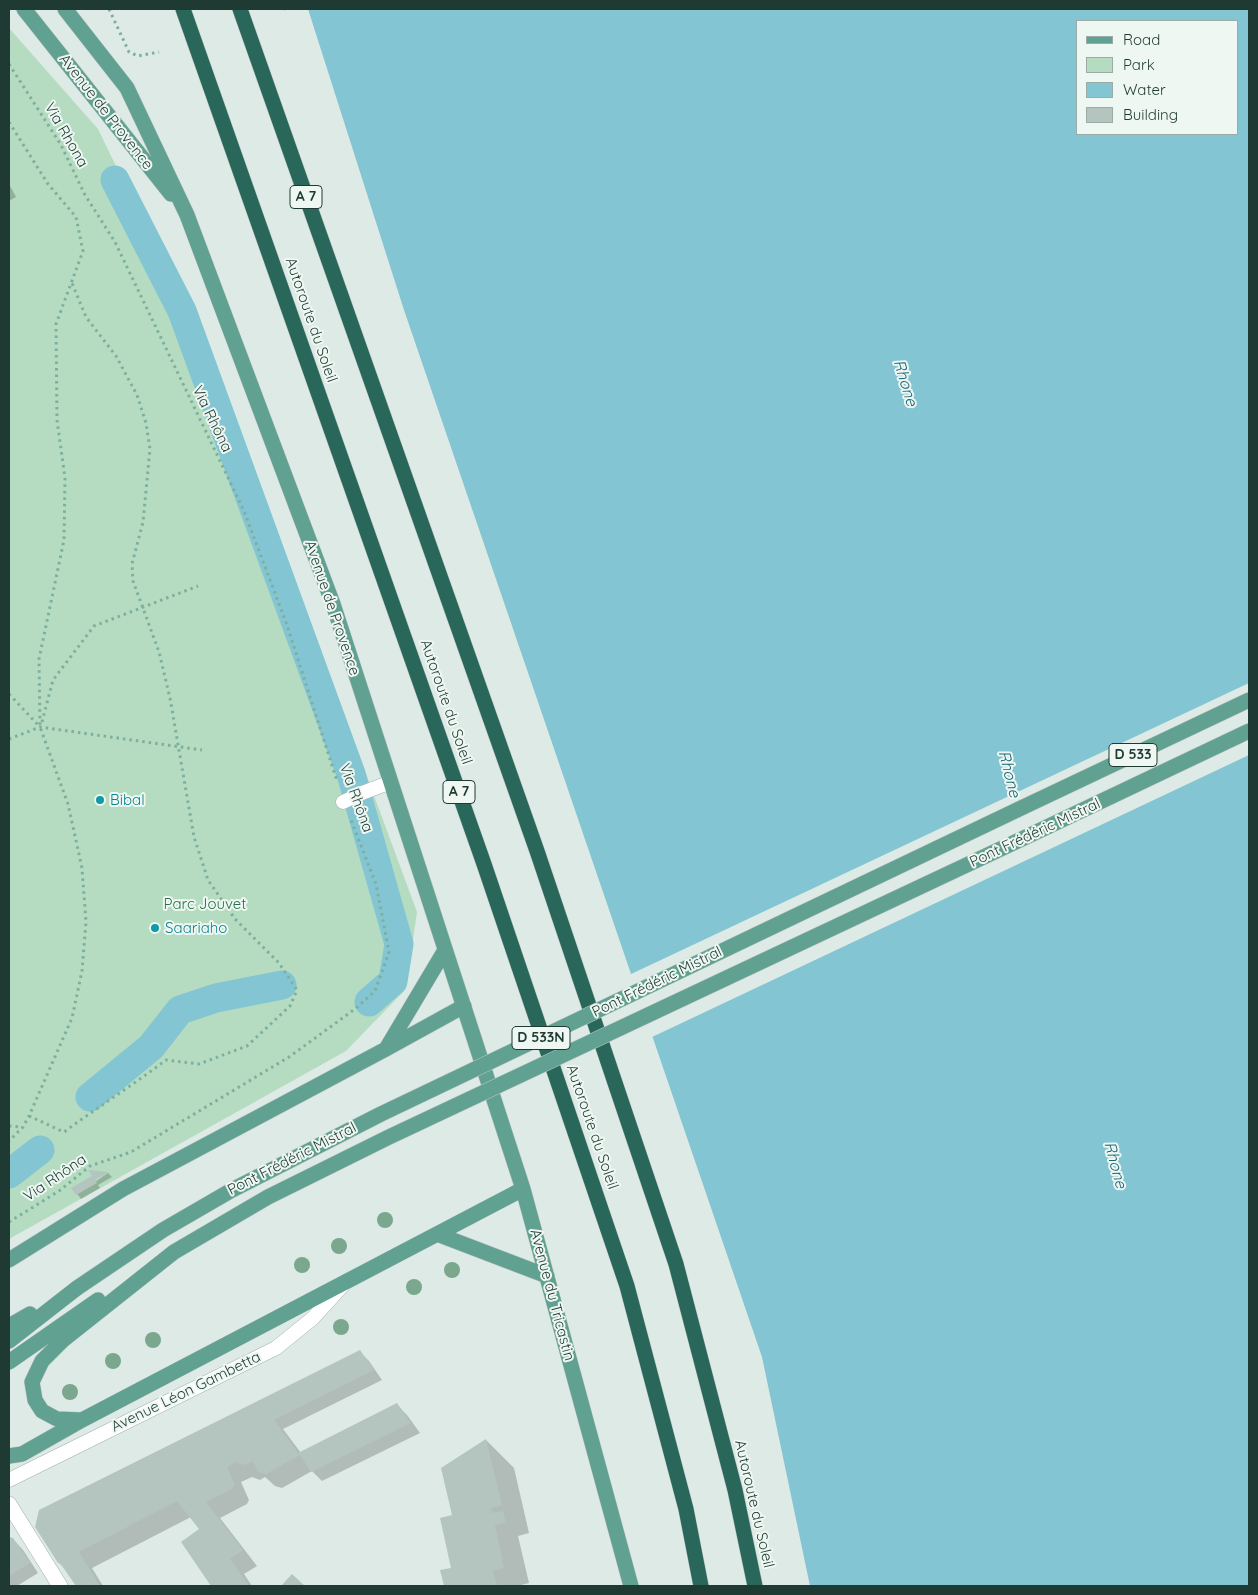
<!DOCTYPE html>
<html>
<head>
<meta charset="utf-8">
<style>
	body { margin:0 }
	#map { position:relative; width:1258px; height:1595px; overflow:hidden; background:#deeae5; font-family:Quicksand,sans-serif }
	canvas { display:block }
	.frame { position:absolute; inset:0; border:10px solid #1f3a33; pointer-events:none }
	.legend { position:absolute; left:1076px; top:20px; width:162px; height:115px; box-sizing:border-box; background:#eef7f2; border:1px solid #9baba6; margin:0; padding:6px 9px; list-style:none; font-size:15px; color:#1f3a33 }
	.legend li { display:flex; align-items:center; gap:10px; height:25px }
	.legend b { width:25px; border:1px solid #9baba6 }
</style>
</head>
<body>
<div id="map">
<canvas width="1258" height="1595"></canvas>
<div class="frame"></div>
<ul class="legend">
<li><b style="height:6px;background:#61a191"></b>Road</li>
<li><b style="height:14px;background:#b5dcc0"></b>Park</li>
<li><b style="height:14px;background:#83c5d2"></b>Water</li>
<li><b style="height:14px;background:#b3c5be"></b>Building</li>
</ul>
</div>
<script>
const ctx = document.querySelector('canvas').getContext('2d');
ctx.lineJoin = 'round';
function paint(path, color) { ctx.fillStyle = color; ctx.fill(path, 'evenodd'); }
function trace(path, color, width, dash) { ctx.strokeStyle = color; ctx.lineWidth = width; ctx.lineCap = dash ? 'butt' : 'round'; ctx.setLineDash(dash || []); ctx.stroke(path); }
function write(font, color, halo, rows, align = 'center') {
  ctx.font = font + ' Quicksand,sans-serif'; ctx.lineWidth = 4; ctx.setLineDash([]); ctx.textBaseline = 'middle'; ctx.strokeStyle = halo; ctx.fillStyle = color; for (const [text, x, y, turn = 0] of rows) {
    ctx.save(); ctx.translate(x, y); ctx.rotate((+turn || 0) * Math.PI / 180); ctx.textAlign = isNaN(turn) ? turn : align; if (halo) ctx.strokeText(text, 0, 0); ctx.fillText(text, 0, 0); ctx.restore();
  }
}
paint(new Path2D(`
	M9 28 98 129 224 389 417 912 406 989 346 1051 9 1239Z`), '#b5dcc0');
paint(new Path2D(`
	M308 9H1249V1586H810L762 1357 404 310ZM1077 21H1237V134H1077Z`), '#83c5d2');
paint(new Path2D(`
	M1249 683V755L650 1038 629 975Z`), '#deeae5');
paint(new Path2D(`
	M9 184 16 197 9 201Z
	M108 1173 112 1177 98 1185 100 1188 81 1199 73 1188 95 1179V1182Z
	M359 1351 369 1361 382 1380 283 1429 301 1453 397 1405 407 1415 420 1433 322 1481 312 1471 282 1488 275 1486 265 1477 260 1480 252 1477 241 1482 249 1500 247 1504 220 1518 257 1566 244 1574 252 1586H213L182 1542 200 1529 191 1517 92 1568 103 1586H78L66 1569 59 1563Z
	M486 1440 514 1468 529 1533 518 1536 529 1583 517 1586H445L442 1571 453 1569V1516Z
	M9 1538 13 1539 23 1550 38 1573 17 1586H9Z`), '#0003');
trace(new Path2D(`
	M115 180 182 311 351 774 399 944 393 981 369 1002
	M90 1097 151 1047 180 1010 216 998 282 985
	M9 1174 40 1150`), '#83c5d2', 29);
paint(new Path2D(`
	M88 1170 109 1172 95 1180 97 1183 76 1195 71 1188 92 1176Z
	M360 1350 374 1370 274 1420 298 1453 397 1403 411 1423 311 1472 300 1455 266 1474 258 1472 253 1461 245 1465 236 1462 227 1467 235 1484 232 1489 206 1502 243 1550 230 1559 249 1586H211L181 1542 199 1529 177 1501 79 1552 100 1586H76L60 1563H58L35 1527 39 1510Z
	M486 1439 502 1505 491 1508 492 1513 503 1511 506 1523 495 1525 504 1568 493 1571 497 1586H444L440 1570 451 1568 440 1518 452 1515 441 1468Z
	M9 1537 13 1538 30 1563 9 1576Z
	M292 1574 305 1586H281Z`), '#b3c5be');
const service = new Path2D(`
	M343 802 362 793 391 782
	M9 1480 276 1348 313 1318 344 1284`);
const minor = new Path2D(`
	M9 1504 60 1586`);
const primary = new Path2D(`
	M24 9 171 194
	M65 9 127 88 187 215 333 604 523 1189 631 1586
	M1017 810 1249 700
	M1026 837 1249 731
	M386 1049 445 950
	M437 1234 547 1276
	M9 1260 123 1189 386 1049 464 1006
	M9 1326 30 1314
	M9 1341 77 1288
	M9 1362 98 1300
	M82 1420 57 1419 42 1411 35 1400 32 1382 42 1361 63 1340 174 1252
	M9 1456 22 1454 82 1420 523 1189`);
const motorway = new Path2D(`
	M183 9 484 864 627 1286 686 1509 701 1586
	M240 9 537 851 676 1264 735 1490 755 1586`);
trace(service, '#a1b2ac', 15);
trace(minor, '#a1b2ac', 16);
trace(primary, '#bcc4c2', 16);
trace(motorway, '#bcc4c2', 16);
trace(new Path2D(`
	M109 9 129 52 138 56 159 52
	M284 9H285
	M9 64 61 145 85 195 115 242 244 511 287 625 337 781
	M9 122 48 184 76 217 83 251 56 324 57 420 65 478 64 540 39 659 40 727 68 804 82 868 86 922 82 971 72 1018 29 1116 23 1127 9 1141
	M9 694 39 726
	M42 722 53 680 94 626 198 586
	M9 739 40 727 202 750
	M29 1116 64 1132C98 1107 133 1085 166 1060L199 1064 247 1046 290 1006 297 990 279 963 235 919 208 880 194 837 170 698 159 652 133 581 132 564 143 522 150 449 146 423 137 395 116 356 86 317 72 283
	M9 1126 22 1127
	M9 1222 59 1191 90 1166 131 1152 289 1057 355 1009 375 991 389 952 376 884 351 820`), '#7daf9f', 3, [2.5, 4]);
trace(service, '#fff', 14);
trace(minor, '#fff', 15);
trace(primary, '#61a191', 15);
trace(motorway, '#2a675b', 15);
const primaryBridge = new Path2D(`
	M174 1252 268 1197 389 1137 1026 837
	M77 1288 163 1230 232 1190 381 1114 1017 810`);
trace(primaryBridge, '#bcc4c2', 16, []);
trace(primaryBridge, '#61a191', 15);
ctx.fillStyle = '#7aa78d';
for (const [x, y] of [
	[385,1220],
	[339,1246],
	[302,1265],
	[452,1270],
	[414,1287],
	[341,1327],
	[153,1340],
	[113,1361],
	[70,1392]
]) { ctx.beginPath(); ctx.arc(x, y, 8, 0, 2 * Math.PI); ctx.fill(); }
for (const [x, y, r, color] of [
	[100,800,5,"#0f9aa8"],
	[155,928,5,"#0f9aa8"]
]) { const dot = new Path2D(); dot.arc(x, y, r, 0, 2 * Math.PI); ctx.fillStyle = color; ctx.fill(dot); trace(dot, '#eef7f2', 2); }
for (const [x, y, w] of [
	[306,197,32],
	[1133,755,48],
	[459,792,32],
	[541,1038,58]
]) { const box = new Path2D(); box.roundRect(x - w / 2, y - 11.5, w, 23, 4); ctx.fillStyle = '#eef7f2'; ctx.fill(box); trace(box, '#1f3a33', 1); }
write('bold 14px', '#1f3a33', null, [
	["A 7",306,197],
	["D 533",1133,755],
	["A 7",459,792],
	["D 533N",541,1038]
]);
write('15px', '#1f3a33', '#eef7f2', [
	["Avenue de Provence",106,112,52],
	["Via Rhona",66,135,60],
	["Autoroute du Soleil",311,320,71],
	["Via Rhôna",212,419,64],
	["Avenue de Provence",332,608,71],
	["Autoroute du Soleil",446,702,71],
	["Via Rhôna",356,798,70],
	["Pont Frédéric Mistral",1035,833,-25],
	["Pont Frédéric Mistral",657,982,-26],
	["Autoroute du Soleil",592,1127,71],
	["Pont Frédéric Mistral",292,1159,-27],
	["Via Rhôna",55,1178,-34],
	["Avenue du Tricastin",552,1295,75],
	["Avenue Léon Gambetta",186,1392,-26],
	["Autoroute du Soleil",754,1504,77]
]);
write('15px', '#0d838f', '#eef7f2', [
	["Bibal",110,800],
	["Saariaho",165,928]
], 'left');
write('15px', '#287145', '#eef7f2', [
	["Parc Jouvet",205,904]
]);
write('italic 16px', '#186677', '#eef7f2', [
	["Rhone",905,383,73],
	["Rhone",1009,774,76],
	["Rhone",1115,1165,75]
]);
</script>
</body>
</html>
